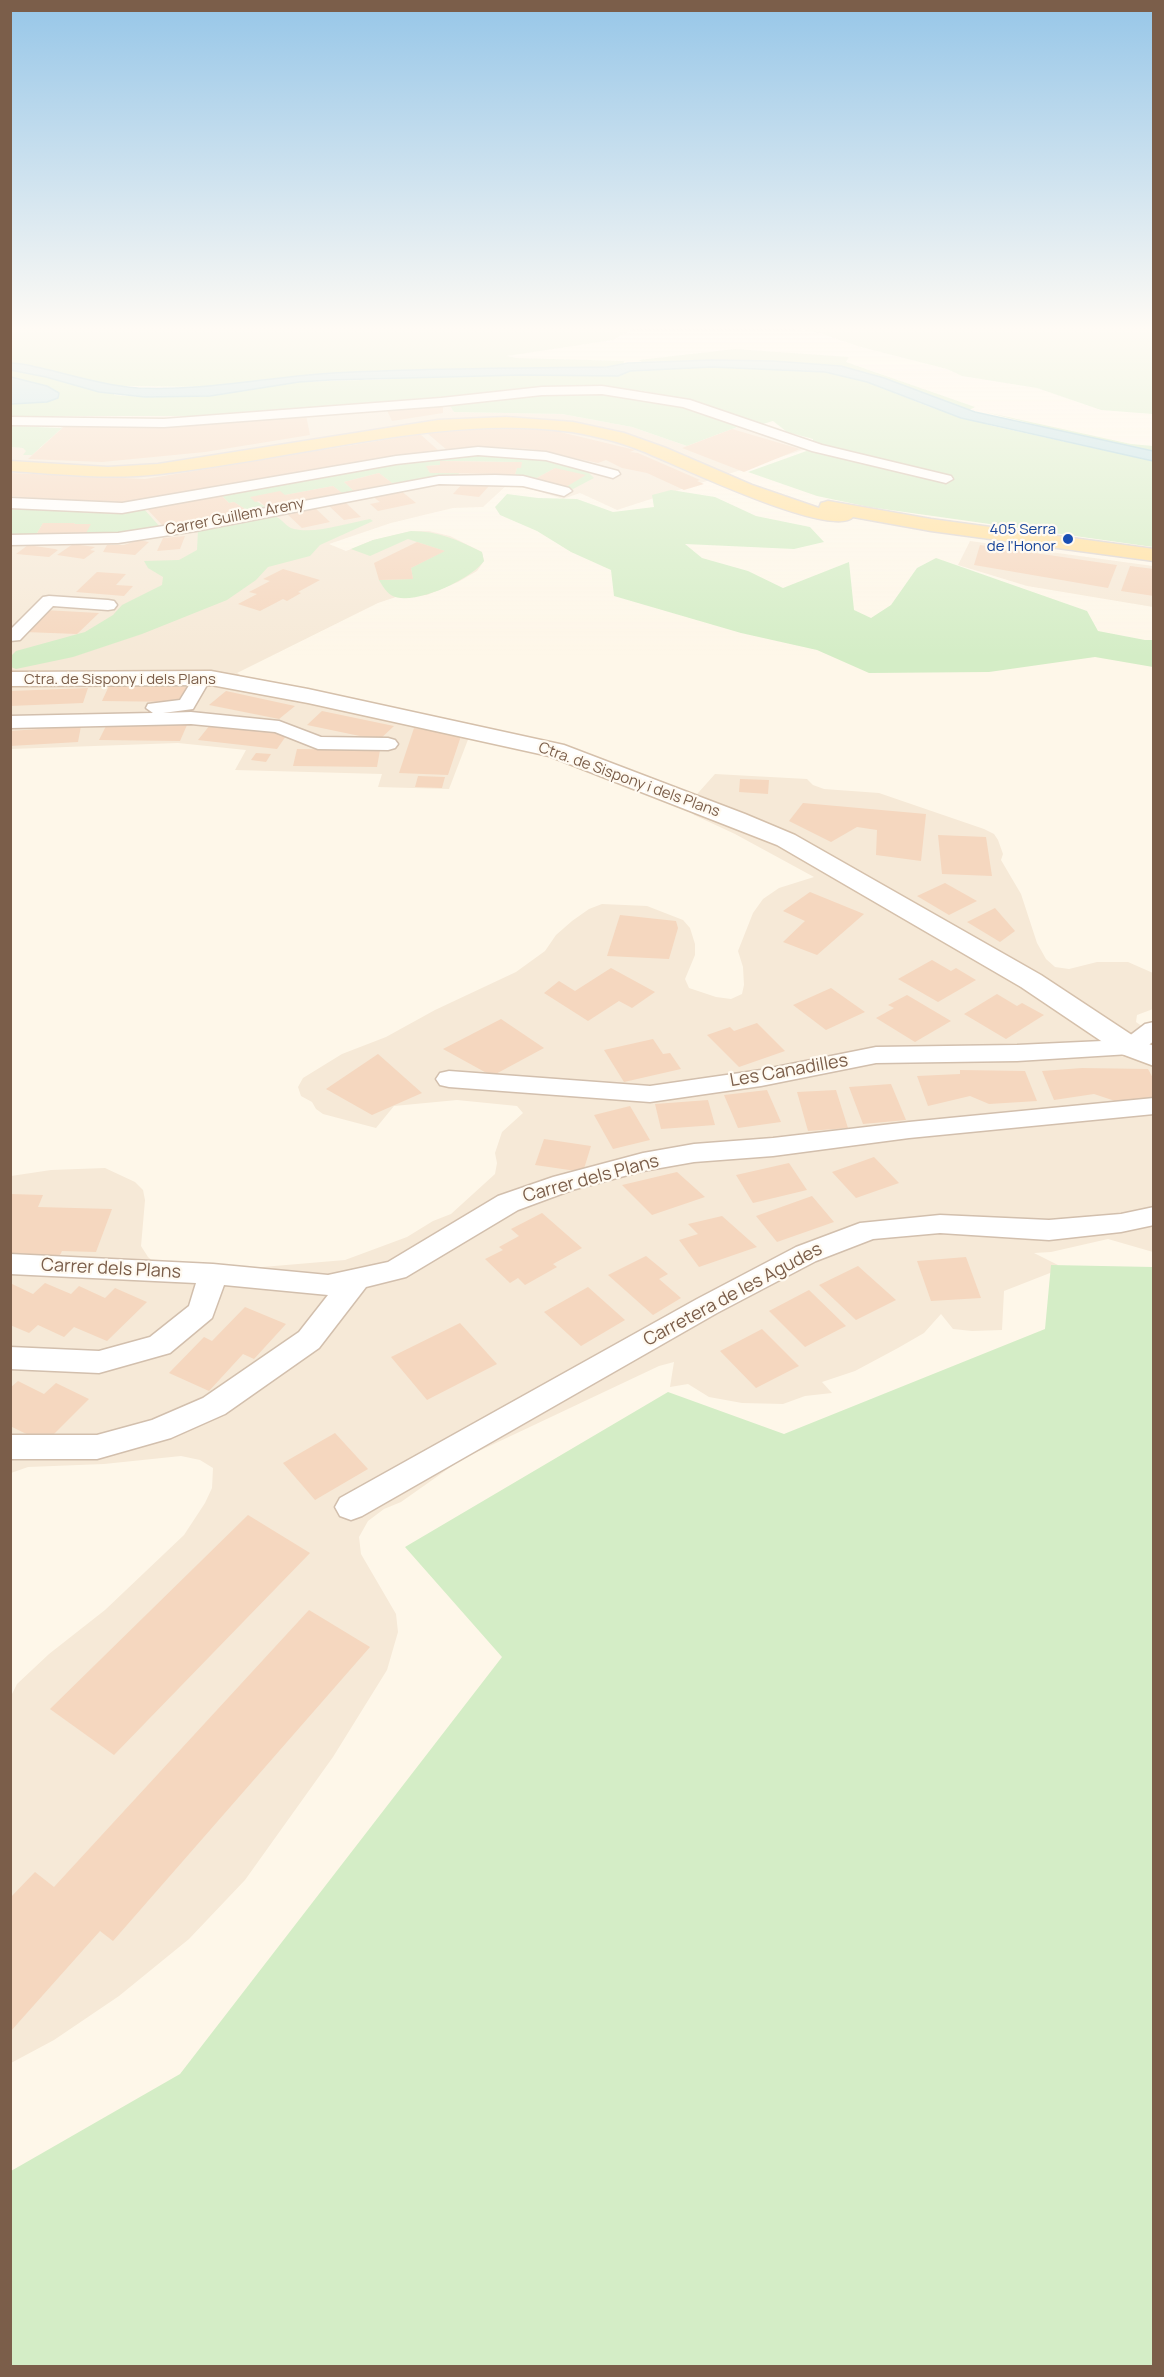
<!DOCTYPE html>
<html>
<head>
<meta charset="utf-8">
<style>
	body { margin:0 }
	#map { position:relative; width:1164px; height:2377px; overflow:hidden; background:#fef7e9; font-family:Manrope,sans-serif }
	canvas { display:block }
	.frame { position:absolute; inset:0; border:12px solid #7b5e4a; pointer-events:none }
</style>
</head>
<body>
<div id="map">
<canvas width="1164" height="2377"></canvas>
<div class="frame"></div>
</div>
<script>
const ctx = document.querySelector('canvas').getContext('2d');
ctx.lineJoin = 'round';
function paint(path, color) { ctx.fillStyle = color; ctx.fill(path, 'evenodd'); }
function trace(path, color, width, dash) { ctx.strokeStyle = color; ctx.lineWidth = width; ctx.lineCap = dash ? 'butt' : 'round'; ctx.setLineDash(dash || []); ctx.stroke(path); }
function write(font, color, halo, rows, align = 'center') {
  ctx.font = font + ' Manrope,sans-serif'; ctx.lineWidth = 4.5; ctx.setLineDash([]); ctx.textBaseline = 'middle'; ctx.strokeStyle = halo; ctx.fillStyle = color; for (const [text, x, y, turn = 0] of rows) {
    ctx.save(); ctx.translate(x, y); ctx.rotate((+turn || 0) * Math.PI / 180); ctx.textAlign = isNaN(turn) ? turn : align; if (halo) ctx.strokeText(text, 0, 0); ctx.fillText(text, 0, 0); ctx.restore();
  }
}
paint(new Path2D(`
	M444 397 454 412 562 414 632 427 687 446 740 426 809 448 617 510 580 493 563 499 534 490 507 485 483 507 453 508 391 523 329 544 346 551 373 540 411 531H429L450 536 482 552 484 561 477 571 458 582 427 595 396 597 378 603 237 673 249 680 474 724 449 789 378 787 382 774 235 770 246 750 178 743 11 749 10 447 40 448 72 417 208 416Z
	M970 541 1153 566V607L1027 586 958 565Z
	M715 774 807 779 813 785 824 789 879 793 984 829 994 834 998 840 1003 854 1001 860 1021 894 1037 943 1046 959 1055 967 1069 969 1097 962H1128L1153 973V1009L1137 1015 1136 1022 1153 1034V1252L1108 1239 1051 1252 1034 1253 1058 1265 1050 1273 1004 1291 1002 1330 972 1331 953 1329 941 1314 924 1333 898 1348 855 1371 822 1382 832 1393 805 1396 783 1404 742 1403 709 1397 688 1384 670 1387 674 1362 659 1366 462 1459 401 1502 384 1509 368 1521 359 1537 361 1554 396 1614 398 1632 387 1670 333 1757 245 1880 189 1939 119 1996 54 2040 11 2063V1696L17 1684 49 1654 105 1610 184 1535 205 1503 212 1488 213 1468 200 1460 181 1456 104 1464 28 1467 11 1473V1176L51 1170 105 1168 135 1182 143 1190 145 1200 141 1246 148 1257 157 1265 251 1268 345 1260 407 1237 433 1221 451 1214 495 1174 497 1163 495 1153 502 1132 523 1113 517 1106 457 1100 394 1106 376 1128 323 1114 316 1109 312 1102 301 1096 298 1087 303 1078 342 1054 386 1037 435 1010 516 972 545 951 556 935 572 921 589 909 602 904 647 906 683 920 690 928 695 944V955L685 979 689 988 716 997 731 999 742 994 744 985 743 967 738 951 753 913 763 899 779 888 814 877 735 834 694 815 689 809 690 802Z`), '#f6e9d7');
paint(new Path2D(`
	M10 326H637L613 340 507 356 517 358 624 361 621 375 630 371 712 367 825 372 867 382 930 407 993 426 1153 461V547L869 507 817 496 748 472 812 449 813 439 787 432 773 421 760 425 692 400 637 390 740 426 687 446 632 427 562 414 454 412 444 397 208 416H11V404L47 402 59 393 47 386 11 377ZM369 372 394 379 299 382 210 396 145 397 114 395 117 386 220 387 307 375Z
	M770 326H1153V414L1101 410 1037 388 962 376 947 369 861 347 816 332Z
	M735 349 849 357 846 362 975 407 969 410 865 372 665 361 642 362 639 360Z
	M985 412 1131 444 1153 446V451L1088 438Z
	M11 426 62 428 32 455H23L26 451 23 448 11 447Z
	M477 456 539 459 586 470 594 478 573 489 566 487 555 468 535 479 515 474 517 468H521V462L441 461 440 465 427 466 429 472 459 473 458 475 392 483 379 473 344 482 354 491 342 493 333 486 285 495 250 497 267 508 248 511 234 502 229 503 221 495 376 466Z
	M671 490 715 497 756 516 810 527 824 542 794 549 685 544 702 558 748 571 783 588 849 562 854 610 871 618 891 605 917 568 936 558 1087 611 1098 631 1145 640H1153V667L1095 657 989 672 869 673 817 650 741 633 614 596 611 570 571 552 537 531 500 515 495 507 507 494 538 498 577 499 613 512 654 507 652 495Z
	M32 507 38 510 102 513 144 509 161 528 83 536 74 523H43L36 535 11 537 10 508Z
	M271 515C282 517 285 527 294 529 317 534 347 523 370 519L373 521 320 545 310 556 268 567 256 580 227 600 142 634 73 657 16 669 11 667 10 657 16 651 85 632 113 615 122 605 162 585 163 577 148 568 144 561 179 560 197 550 198 530Z
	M411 531C438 531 458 540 482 552L484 561C472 579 411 608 391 595 386 592 382 585 379 580L413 579 411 568 444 551 408 539 370 556 351 549 373 540Z
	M1051 1265 1153 1267V2366H11V2171L180 2074 502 1657 405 1547 668 1392 784 1434 1045 1329Z`), '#d4edc6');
const water = new Path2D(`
	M712 360 773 361 841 366 884 378 975 412 1153 451V461L961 418 867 382 825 372 712 367 630 371 618 376 521 375 330 380 299 382 210 396 145 397 99 392 46 377 10 370 11 363 22 364C60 371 98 385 138 388 205 391 267 377 333 373 424 368 516 368 607 367L628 363Z
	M11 377 47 386 59 393 58 398 47 402 11 404Z`);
paint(water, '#bbe0e9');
trace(water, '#a1d0dc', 1.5);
paint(new Path2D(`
	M443 404V413L392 421 386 408Z
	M306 415 310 435 205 452 102 462 28 459 67 424Z
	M508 427 552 430 635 450 630 452 638 453 700 480 697 481 704 484 684 490 647 473 622 468 606 460 598 463 531 449 496 447 447 450 427 433Z
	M732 429 800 449 744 472 682 448Z
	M420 434 439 451 378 458 155 500 114 504 10 496V473L145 479Z
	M440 461 499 462H522L521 468H517L515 474 430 473 426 466 440 465Z
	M555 468 586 475 566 487 535 479Z
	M379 473 392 483 354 491 344 482Z
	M463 483 489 486 479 497 453 494Z
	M333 486 342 493 267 508 259 501 255 502 250 497 280 491 285 495Z
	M400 490 416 503 378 511 370 504 380 502 372 496Z
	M221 495 229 503 234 502 248 511 164 527 147 509Z
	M346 503 361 517 344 520 329 506Z
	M314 507 330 522 302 528 286 513Z
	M43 523H75L74 524H91L85 535H36Z
	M185 536 180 549 157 551 163 538Z
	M138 540 149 542 135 555 103 552 107 545H124Z
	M417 542 445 551 411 568 413 579 379 580 374 563Z
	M73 544 95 547 90 550 95 551 84 559 57 555Z
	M28 545 55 549 58 550 49 557 16 554Z
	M980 545 1117 565 1108 588 974 565Z
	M1130 566 1154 569V596L1121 591Z
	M283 569 320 580 298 592 301 593 287 601 283 599 260 611 238 604 257 594 249 592 270 581 263 579Z
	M97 572 126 574 116 585 133 586 124 596 76 592Z
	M44 610 99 613 77 634 25 632Z
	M109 686 187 687 180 702 102 701Z
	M88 688 83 703 10 706V691Z
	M226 691 295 706 279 719 209 705Z
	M322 711 394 726 379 740 307 725Z
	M107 724 187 725 180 741 99 740Z
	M210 725 288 733 277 749 198 740Z
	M81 726 78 742 10 746V731Z
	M414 728 461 736 448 775 399 773Z
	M297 749 380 750 377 767 293 766Z
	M256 753 271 754 266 762 251 760Z
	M418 776 445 777 442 788 415 787Z
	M740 779 769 780 768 794 739 792Z
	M803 803 926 814 921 861 876 855 877 830 857 827 831 842 789 821Z
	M938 835 986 837 992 876 942 874Z
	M945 883 977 901 949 915 917 896Z
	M810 892 864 914 817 955 783 942 805 921 783 911Z
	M995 908 1015 931 1000 942 967 922Z
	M620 915 676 921 678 928 669 959 607 956Z
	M932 960 951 971 956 968 976 980 938 1002 898 979Z
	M611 968 655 992 632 1008 619 1001 588 1021 544 993 559 981 575 991Z
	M831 988 865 1012 826 1030 793 1005Z
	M997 994 1017 1006 1022 1003 1044 1015 1006 1039 964 1014Z
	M907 995 951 1021 915 1042 876 1018 894 1008 888 1005Z
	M501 1019 544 1048 492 1076 443 1049Z
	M757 1023 785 1051 739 1067 707 1035 730 1027 734 1031Z
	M653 1039 663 1054 670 1053 681 1069 624 1082 604 1050Z
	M378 1054 422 1093 372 1115 326 1089Z
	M1082 1068 1148 1069 1154 1080V1099L1115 1101 1094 1094 1054 1100 1042 1071Z
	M960 1070 1025 1071 1037 1101 989 1104 970 1096 928 1106 917 1076 960 1074Z
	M891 1084 906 1120 863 1124 849 1087Z
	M767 1090 781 1122 738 1128 724 1095Z
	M836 1090 848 1128 808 1131 797 1092Z
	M708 1100 715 1125 661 1129 655 1104Z
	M630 1106 650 1140 613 1149 594 1115Z
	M544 1139 591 1146 583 1172 535 1165Z
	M874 1157 899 1183 856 1198 832 1172Z
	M789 1163 807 1190 753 1203 736 1175Z
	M677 1172 705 1197 652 1215 622 1185Z
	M10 1194 43 1195 38 1207 112 1209 96 1252 62 1251 59 1257 10 1253Z
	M812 1196 834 1222 777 1242 756 1216Z
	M542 1213 582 1248 553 1264 557 1267 525 1285 518 1278 510 1283 485 1259 503 1250 499 1247 519 1236 511 1229Z
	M722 1216 757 1247 699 1267 679 1240 698 1234 688 1224Z
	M646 1256 668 1274 659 1279 681 1298 653 1315 608 1275Z
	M966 1257 981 1298 931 1301 917 1261Z
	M858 1266 896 1300 856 1320 819 1285Z
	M10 1283 33 1294 45 1283 71 1294 79 1286 105 1298 115 1288 147 1302 107 1341 74 1327 64 1337 38 1325 29 1333 10 1325Z
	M588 1287 625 1320 581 1346 544 1312Z
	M809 1290 846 1326 805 1347 769 1311Z
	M245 1307 286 1324 254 1359 243 1354 209 1391 169 1373 204 1337 212 1341Z
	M460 1323 497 1364 427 1400 391 1357Z
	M762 1329 799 1366 756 1388 720 1351Z
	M18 1381 44 1394 56 1383 89 1399 45 1443 10 1426V1388Z
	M335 1433 368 1469 315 1500 283 1463Z
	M248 1515 310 1553 114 1755 50 1709Z
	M309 1610 370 1647 113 1941 100 1931 10 2032V1898L35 1872 54 1887Z`), '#f5d7bf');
const street = new Path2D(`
	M602 386 690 400 822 445 951 476 953 479 946 483 812 451 683 407 602 394 542 395 441 406 164 427 10 425V417L164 419 441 398 542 387Z
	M478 447 546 452 618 471 620 474 613 478 546 460 478 455 396 464 122 513 10 508V498L122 503 396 456Z
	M495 475 523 476 569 488 572 491 564 496 523 486 439 484 196 531 118 543 10 545V535L118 533 196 521 439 476Z
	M49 596 108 600 114 601 117 605 114 609 108 610 53 606 20 640 10 641V630L43 597Z
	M202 672 208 674 211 678 193 709 163 713 191 712 279 721 321 737 388 738 395 740 398 744 395 748 388 750 318 749 275 732 191 724 10 728V716L153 713 146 708 148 704 180 700 196 674Z
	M1154 1022V1041L1139 1052 1130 1054 1017 1061 876 1063 761 1086 650 1102 449 1087 440 1085 436 1079 440 1073 449 1071 650 1086 761 1070 876 1047 1017 1045 1124 1040 1145 1024Z
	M1154 1098V1114L909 1138 773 1156 694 1162 643 1171 572 1190 518 1210 406 1277 366 1287 319 1348 225 1414 171 1438 97 1459H10V1435H97L152 1420 203 1398 299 1332 328 1295 224 1285 212 1318 170 1353 99 1373 10 1369V1347L99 1351 150 1337 189 1306 196 1283 10 1274V1254L213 1264 328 1275 388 1262 498 1196 553 1177 643 1153 694 1144 773 1138 909 1122Z
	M1154 1207V1225L1121 1232 1049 1240 940 1233 873 1239 816 1261 717 1313 362 1516 351 1520 340 1516 335 1507 340 1498 697 1299 796 1247 860 1223 940 1215 1049 1220 1121 1214Z`);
const secondary = new Path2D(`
	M211 671 308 689 564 745 745 814 795 835 1041 975 1141 1041 1154 1046V1066L1119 1053 1021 987 777 845 549 756 308 703 211 685 10 686V672Z`);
const primary = new Path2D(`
	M506 417 573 422 624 433 666 448 752 485 819 508 821 503 828 501 931 519 1154 549V561L931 531 853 517C831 540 673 463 642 451 620 442 596 436 572 432 501 422 431 431 361 442 294 453 227 466 160 474 110 480 60 474 10 471V461L108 467 158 464 438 420Z`);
trace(street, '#d2bfad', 3);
trace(secondary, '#d5c0ab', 3);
trace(primary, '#ddd5d0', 3);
paint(street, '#fff');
paint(secondary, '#fff');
paint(primary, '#ffe09f');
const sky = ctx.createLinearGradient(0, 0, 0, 658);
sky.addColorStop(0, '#96c6e8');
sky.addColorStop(0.5, '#fffbf5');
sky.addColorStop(1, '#fffbf500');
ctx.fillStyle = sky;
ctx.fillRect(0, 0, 1164, 658);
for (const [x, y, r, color] of [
	[1068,539,6,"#1a4fb4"]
]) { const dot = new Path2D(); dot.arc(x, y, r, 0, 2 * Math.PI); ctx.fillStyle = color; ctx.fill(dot); trace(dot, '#fffaf1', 2); }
write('15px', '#7b5e4a', '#fffaf1', [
	["Carrer Guillem Areny",235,517,-11],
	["Ctra. de Sispony i dels Plans",120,680],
	["Ctra. de Sispony i dels Plans",629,780,20]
]);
write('15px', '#164399', '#fffaf1', [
	["405 Serra",1056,530],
	["de l'Honor",1056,547]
], 'right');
write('18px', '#7b5e4a', '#fffaf1', [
	["Les Canadilles",789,1071,-10],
	["Carrer dels Plans",591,1179,-15],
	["Carrer dels Plans",111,1269,3],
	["Carretera de les Agudes",733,1295,-28]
]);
</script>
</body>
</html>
